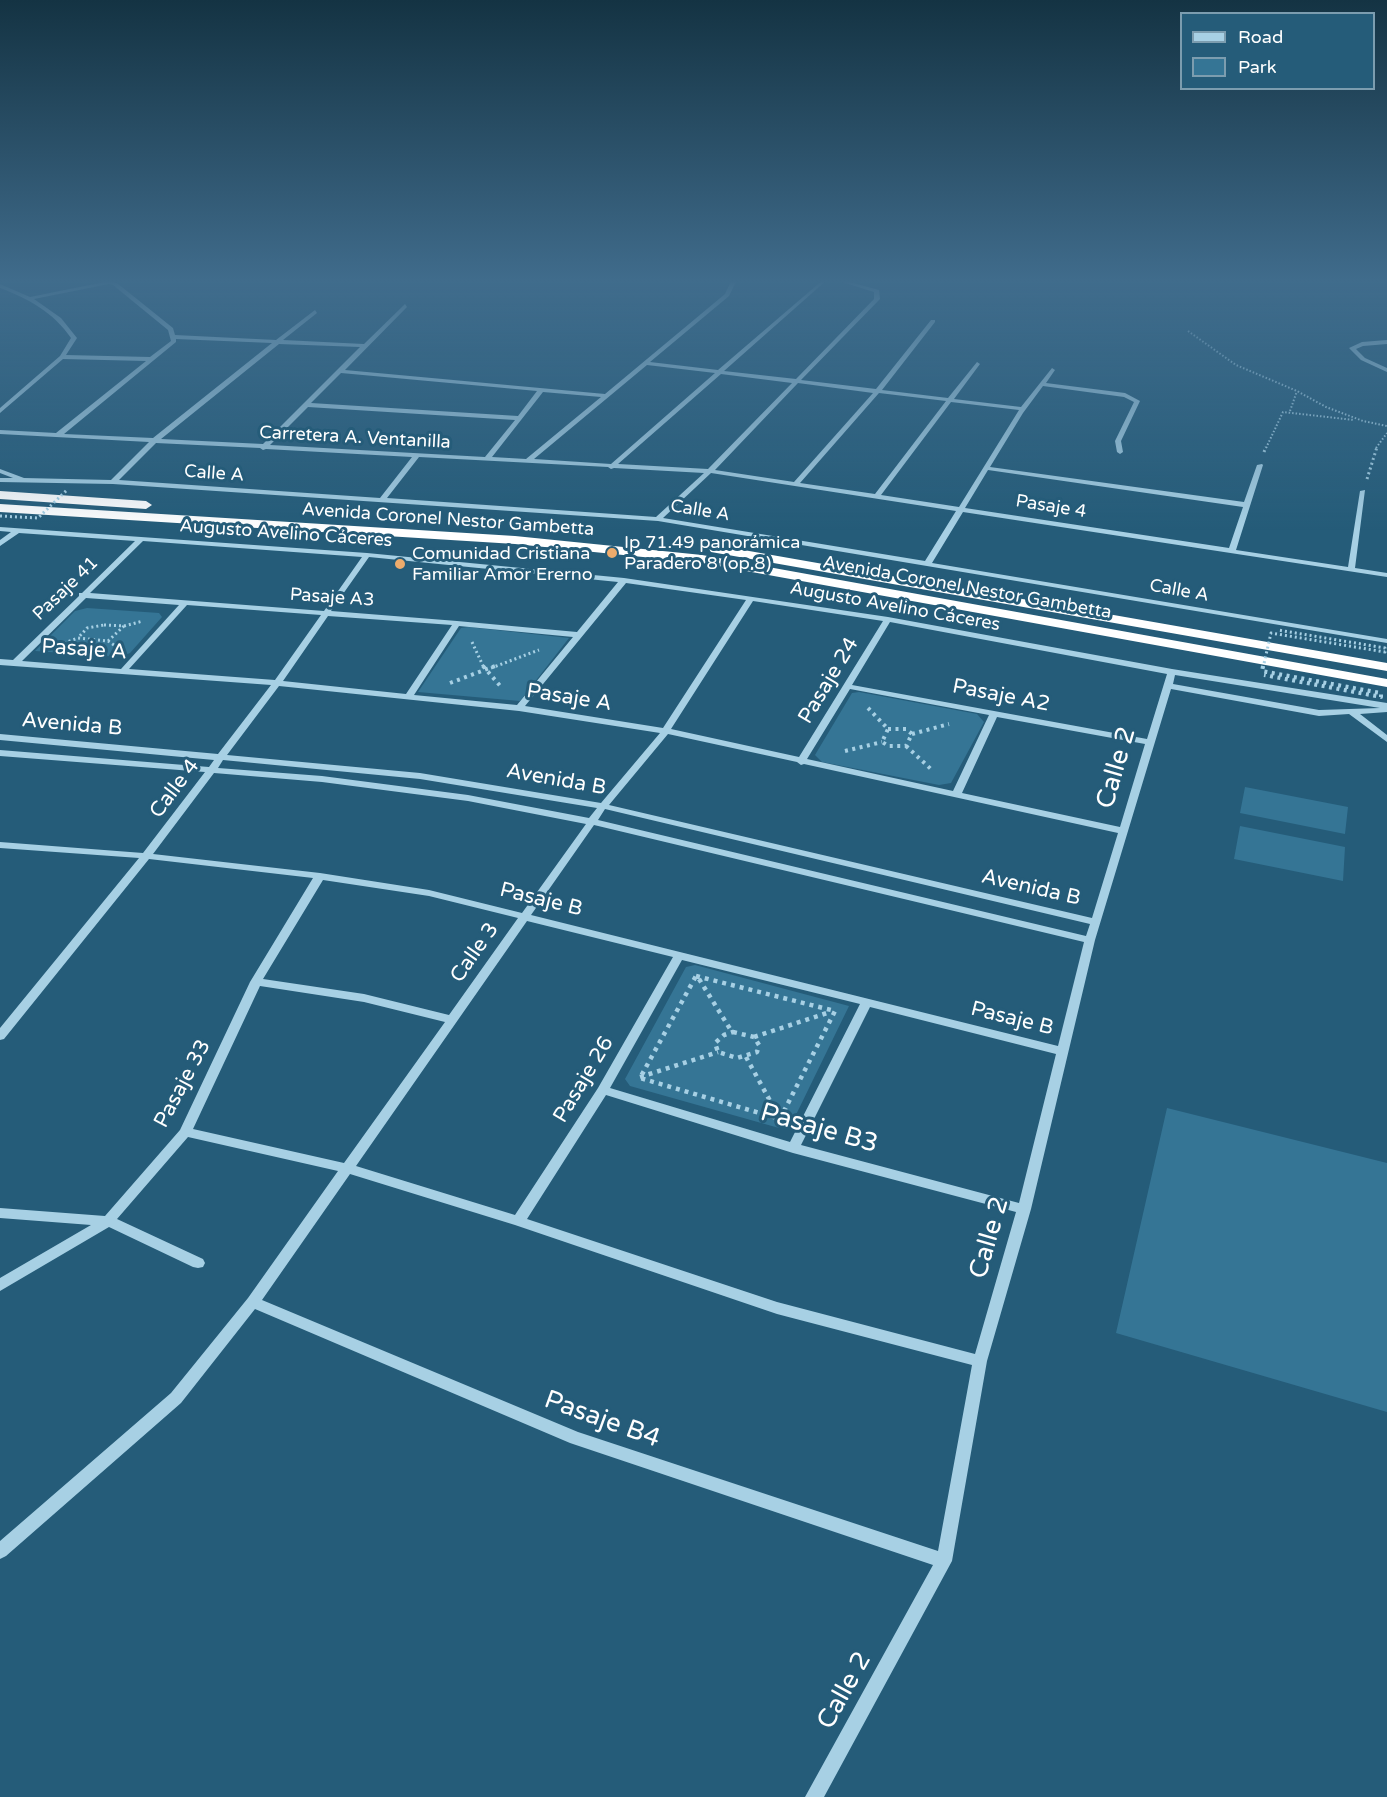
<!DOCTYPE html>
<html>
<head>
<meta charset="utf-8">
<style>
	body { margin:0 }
	#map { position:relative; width:1387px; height:1797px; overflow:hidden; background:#255c79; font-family:"Varela Round",sans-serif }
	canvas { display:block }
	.legend { position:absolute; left:1180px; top:12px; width:195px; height:78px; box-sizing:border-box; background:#255c79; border:2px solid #7c9daf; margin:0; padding:8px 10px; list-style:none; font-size:18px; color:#fff }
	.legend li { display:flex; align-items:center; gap:12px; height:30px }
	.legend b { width:30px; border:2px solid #7c9daf }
</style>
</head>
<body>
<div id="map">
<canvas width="1387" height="1797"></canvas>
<ul class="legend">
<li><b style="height:8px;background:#a7d0e4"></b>Road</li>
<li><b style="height:16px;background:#357595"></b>Park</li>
</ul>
</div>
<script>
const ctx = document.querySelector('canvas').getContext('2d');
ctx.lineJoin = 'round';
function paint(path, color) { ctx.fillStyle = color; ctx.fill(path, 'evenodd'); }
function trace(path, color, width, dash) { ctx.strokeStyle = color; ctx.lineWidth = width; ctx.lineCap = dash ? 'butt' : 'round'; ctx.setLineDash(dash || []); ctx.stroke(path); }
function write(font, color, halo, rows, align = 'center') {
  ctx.font = font + ' "Varela Round",sans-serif'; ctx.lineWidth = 6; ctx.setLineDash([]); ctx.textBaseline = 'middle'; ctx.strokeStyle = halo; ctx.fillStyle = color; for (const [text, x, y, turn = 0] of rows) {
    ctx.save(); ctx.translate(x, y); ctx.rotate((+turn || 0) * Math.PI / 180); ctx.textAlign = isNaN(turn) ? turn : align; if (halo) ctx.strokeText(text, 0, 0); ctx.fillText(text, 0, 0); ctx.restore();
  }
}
paint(new Path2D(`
	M87 608 159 613 162 617 130 653 120 657 35 651 75 611Z
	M468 627 569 638 520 701 418 692 461 628Z
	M859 692 977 714 984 722 951 783 939 785 822 762 815 755 852 693Z
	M1245 787 1348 807 1345 834 1240 813Z
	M1240 826 1345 847 1343 881 1234 859Z
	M695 965 849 1006 791 1125 779 1128 630 1086 625 1079 686 967Z
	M1167 1108 1387 1163V1412L1116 1333Z`), '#357595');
trace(new Path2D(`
	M1188 331 1236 365 1297 391 1326 407 1363 421 1387 426
	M1290 411 1297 391
	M1266 448 1283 412 1354 420
	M1376 448 1387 433`), '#a7d0e4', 2, [1.5, 2]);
trace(new Path2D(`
	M1264 452 1266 447
	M1367 479 1377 447
	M104 625 124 626 108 641 78 638 87 628Z
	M124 626 143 621
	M108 641 120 649
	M472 642 484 668
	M64 643 78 638
	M491 668 539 650`), '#a7d0e4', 3, [2, 3]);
trace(new Path2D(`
	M483 666 502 688
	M450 683 495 666
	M868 708 888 729
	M888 729H906L912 734 906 746H889L882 742Z
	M912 734 949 724
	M906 746 932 770
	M845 751 882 742`), '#a7d0e4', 4, [3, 4.5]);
trace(new Path2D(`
	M696 976 835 1011 780 1119 640 1078Z
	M699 979 732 1032
	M733 1032 754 1037 759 1045 757 1052 737 1058 718 1052 715 1043 724 1035Z
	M754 1037 830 1012
	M746 1057 780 1119
	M640 1077 718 1052`), '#a7d0e4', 4.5, [4, 5]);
paint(new Path2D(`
	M98 279H104L117 283 173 328 175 335 276 340 315 310 317 313 283 340 364 344 405 304 407 307 345 370 605 394 725 294 731 281 729 279 737 280 729 296 650 362 718 370 824 279H828L724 371 796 379 874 299V292L832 279H839L879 290 880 299 801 380 876 389 931 320H935V322L882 390 948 398 977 362 980 364 954 399 1021 407 1052 368 1055 370 1046 383 1125 393 1140 401 1121 441 1123 452 1120 454 1117 452 1115 441 1134 402 1124 397 1043 386 1023 413 990 467 1244 502 1257 465 1262 464 1263 465 1236 550 1348 567 1360 491 1365 490 1355 568 1387 573V577L963 512 932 563 1387 639V643L658 521 113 484 0 482V478H13L0 473V469L24 478 111 480 149 442 0 434V430L56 433 146 361 63 359 0 413V408L60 356 71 338C53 312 29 299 0 288V284L30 297 104 282ZM109 284 113 285 168 330 171 341 150 357 66 355 77 338 61 318 34 299ZM176 339 272 343 153 438 64 434 176 342ZM279 344 360 347 263 444 161 439ZM647 365 715 373 611 464 534 459ZM341 373 537 391 518 416 311 403ZM721 374 792 383 708 469 618 464ZM798 383 873 393 794 482 715 470ZM543 392 601 397 526 459 492 457ZM879 393 946 401 875 494 800 483ZM951 402 1019 410 959 507 881 495ZM308 407 515 420 485 457 270 445ZM156 443 260 448 263 450 266 449 412 457 380 498 119 480ZM419 457 608 467 611 469 614 468 704 473 656 517 387 498ZM988 470 1243 507 1229 548 965 508ZM711 473 956 511 925 561 663 518Z
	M1387 340V344L1363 346 1356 349 1365 358 1387 368V372L1361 360 1349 348 1362 342Z
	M0 527 367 553 624 578 888 617 1172 669 1387 703V712L1360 714 1387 735V742L1349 714 1319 716 1171 689 1095 940 1031 1209 987 1361 952 1561 824 1797H805L933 1565 570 1443 255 1309 181 1403 6 1556 0 1559V1541L171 1393 248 1298 338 1171 188 1137 117 1219 203 1259 205 1263 203 1267 198 1268 193 1267 109 1227 0 1291V1278L91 1225 0 1218V1208L105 1216 180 1130 250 982 313 878 149 859 4 1039 0 1040V1028L139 858 0 848V842L143 853 205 772 0 756V750L209 767 214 760 0 740V734L218 754 271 685 0 665V659L13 660 79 596V593H82L135 541 19 533 0 546V540L11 532 0 531ZM143 541 362 557 324 611 90 593ZM369 557 618 582 577 632 457 621 331 611ZM626 583 746 600 663 728 525 706ZM86 598 179 605 121 669 22 661ZM753 601 883 621 799 757 671 729ZM187 605 321 615 275 680 129 669ZM328 616 452 625 406 694 283 681ZM890 622 1167 674 1147 739 852 685ZM459 626 573 637 517 705 414 695ZM1175 675 1380 708 1319 710 1173 684ZM279 686 519 711 660 733 601 803 420 773 227 755ZM850 689 989 715 953 791 807 759ZM997 717 1145 744 1120 827 962 793ZM668 734 797 762 801 765 804 764 1118 833 1092 918 609 805ZM223 760 420 779 597 808 589 818 468 795 322 776 218 768ZM214 773 322 782 468 801 586 824 522 913 429 890 320 873 153 854ZM605 809 1090 924 1086 936 598 820ZM594 825 1084 942 1058 1046 531 915ZM323 880 429 896 518 918 449 1015 364 994 263 979ZM527 921 673 957 598 1088 515 1215 356 1166ZM682 960 860 1004 790 1142 610 1088ZM260 986 364 1002 445 1022 344 1163 193 1129ZM870 1007 1056 1054 1019 1203 801 1145ZM606 1095 793 1153 1016 1212 975 1354 777 1302 527 1219ZM350 1174 515 1225 777 1314 972 1365 938 1551 578 1432 262 1300Z`), '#a7d0e4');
paint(new Path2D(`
	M0 491 146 501 152 505 146 509 0 499Z
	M0 504 515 536 702 555 1387 679V687L702 563 515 544 0 512Z
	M715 545 1387 663V671L711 552 709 549Z`), '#fff');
trace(new Path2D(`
	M0 516 38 518 68 489
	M1263 668 1271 633 1385 652V648L1278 630`), '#a7d0e4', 3, [2, 3]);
trace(new Path2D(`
	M1263 666 1262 671 1381 693V697L1264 675`), '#a7d0e4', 4, [3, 4.5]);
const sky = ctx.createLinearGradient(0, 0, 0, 530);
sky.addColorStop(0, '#143343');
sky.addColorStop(0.53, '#406c8c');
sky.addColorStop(1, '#406c8c00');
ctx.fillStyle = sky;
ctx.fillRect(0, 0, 1387, 530);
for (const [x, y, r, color] of [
	[612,553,6,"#edab6c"],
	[400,564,6,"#edab6c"]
]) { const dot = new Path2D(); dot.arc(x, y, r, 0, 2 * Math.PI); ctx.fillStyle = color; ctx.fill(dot); trace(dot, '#255c79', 2); }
write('18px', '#fff', '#255c79', [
	["Carretera A. Ventanilla",355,438,3],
	["Calle A",214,474,4],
	["Pasaje 4",1051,507,9],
	["Calle A",700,511,9],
	["Avenida Coronel Nestor Gambetta",448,520,4],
	["Augusto Avelino Cáceres",286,534,4],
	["Avenida Coronel Nestor Gambetta",967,588,10],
	["Pasaje 41",66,589,-44],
	["Calle A",1179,591,10],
	["Pasaje A3",332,598,4],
	["Augusto Avelino Cáceres",895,607,10]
]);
write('18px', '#fff', '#255c79', [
	["Ip 71.49 panorámica",624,543],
	["Paradero 8 (op.8)",624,564],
	["Comunidad Cristiana",412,554],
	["Familiar Amor Ererno",412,575]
], 'left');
write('21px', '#fff', '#255c79', [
	["Pasaje A",84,650,4],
	["Pasaje 24",829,681,-59],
	["Pasaje A2",1001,696,11],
	["Pasaje A",569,698,9],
	["Avenida B",72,725,5],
	["Avenida B",556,780,10],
	["Calle 4",175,789,-53],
	["Avenida B",1031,888,13],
	["Pasaje B",541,900,14],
	["Calle 3",475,953,-55],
	["Pasaje B",1012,1019,14],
	["Pasaje 26",584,1080,-59],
	["Pasaje 33",183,1084,-62]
]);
write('26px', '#fff', '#255c79', [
	["Calle 2",1117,768,-74],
	["Pasaje B3",819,1129,16],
	["Calle 2",990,1238,-74],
	["Pasaje B4",602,1420,20],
	["Calle 2",845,1691,-61]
]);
</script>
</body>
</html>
